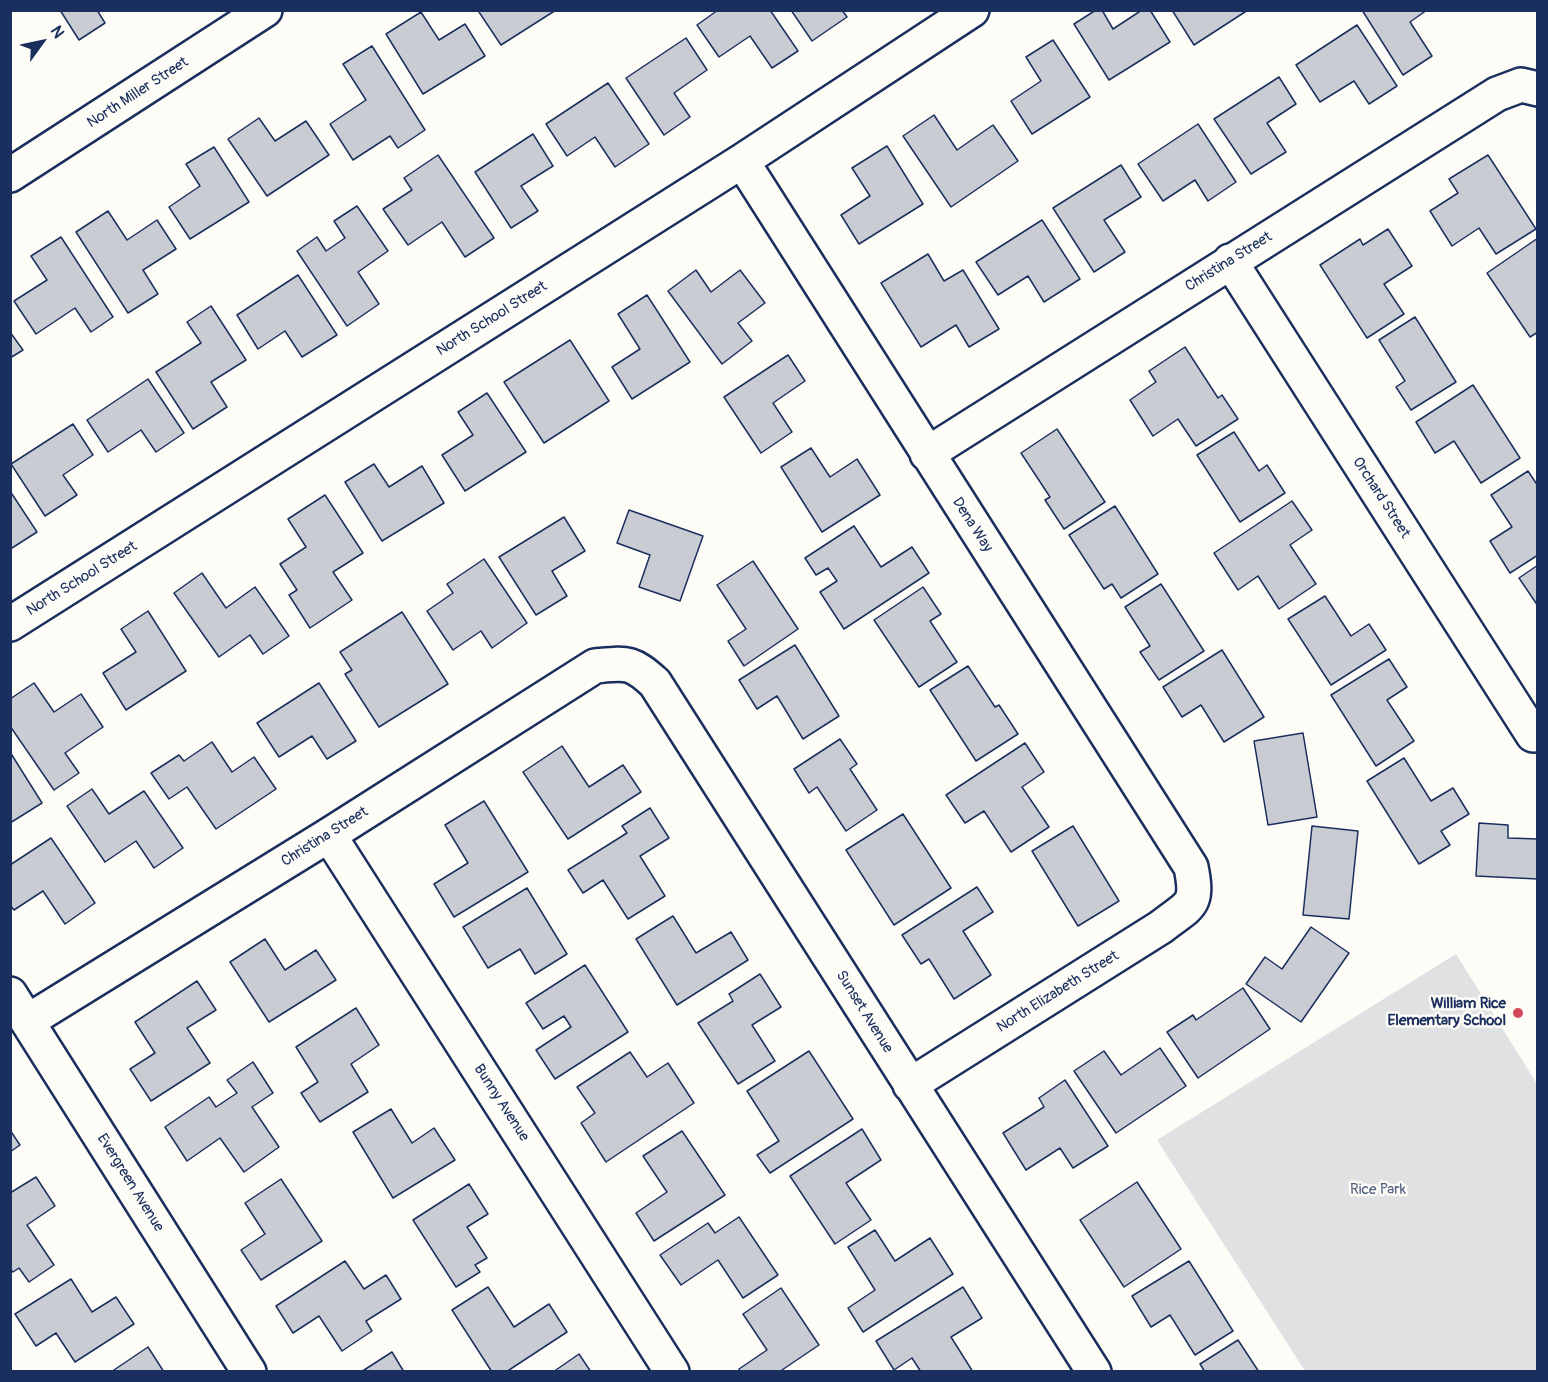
<!DOCTYPE html>
<html>
<head>
<meta charset="utf-8">
<style>
	body { margin:0 }
	#map { position:relative; width:1548px; height:1382px; overflow:hidden; background:#fdfcf7; font-family:Pangolin,sans-serif }
	canvas { display:block }
	.frame { position:absolute; inset:0; border:12px solid #1b2f5e; pointer-events:none }
	.north { position:absolute; left:12px; top:12px; width:60px; height:60px; -webkit-text-stroke:4px #fdfcf7; paint-order:stroke; rotate:57deg; font-size:16px; font-weight:700; line-height:24px; text-align:center; color:#1b2f5e }
	.north::after { content:''; display:block; margin:auto; width:21px; height:27px; background:#1b2f5e; clip-path:polygon(50% 0,100% 100%,50% 72%,0 100%) }
</style>
</head>
<body>
<div id="map">
<canvas width="1548" height="1382"></canvas>
<div class="frame"></div>
<div class="north">N</div>
</div>
<script>
const ctx = document.querySelector('canvas').getContext('2d');
ctx.lineJoin = 'round';
function paint(path, color) { ctx.fillStyle = color; ctx.fill(path, 'evenodd'); }
function trace(path, color, width, dash) { ctx.strokeStyle = color; ctx.lineWidth = width; ctx.lineCap = dash ? 'butt' : 'round'; ctx.setLineDash(dash || []); ctx.stroke(path); }
function write(font, color, halo, rows, align = 'center') {
  ctx.font = font + ' Pangolin,sans-serif'; ctx.lineWidth = 5; ctx.setLineDash([]); ctx.textBaseline = 'middle'; ctx.strokeStyle = halo; ctx.fillStyle = color; for (const [text, x, y, turn = 0] of rows) {
    ctx.save(); ctx.translate(x, y); ctx.rotate((+turn || 0) * Math.PI / 180); ctx.textAlign = isNaN(turn) ? turn : align; if (halo) ctx.strokeText(text, 0, 0); ctx.fillText(text, 0, 0); ctx.restore();
  }
}
paint(new Path2D(`
	M1456 954 1537 1084V1371H1305L1157 1140Z`), '#e0e1e3');
const building = new Path2D(`
	M60 10H97L105 23 79 40Z
	M482 10H556L501 45 479 12Z
	M718 10H770L798 51 772 68 750 36 719 57 697 25Z
	M791 10H842L847 17 812 41Z
	M1096 10H1102L1113 29 1142 10H1150L1170 42 1109 80 1074 24Z
	M1172 10H1248L1194 45Z
	M1362 10H1427L1410 22 1432 56 1403 75Z
	M421 12 439 40 465 24 485 56 423 94 386 34Z
	M1357 25 1397 86 1369 104 1354 81 1320 102 1296 65Z
	M686 38 707 70 674 93 690 117 664 135 626 78Z
	M1053 40 1090 97 1032 134 1011 101 1041 81 1026 57Z
	M372 46 425 130 398 148 390 136 353 160 330 124 366 100 343 64Z
	M1279 77 1296 104 1267 123 1286 152 1251 174 1214 119Z
	M608 83 649 144 615 167 595 137 567 156 546 124Z
	M934 115 957 150 993 125 1018 161 951 207 903 136Z
	M259 118 275 141 306 121 329 155 267 196 228 139Z
	M1198 124 1236 182 1208 201 1195 180 1163 201 1138 164Z
	M533 134 553 166 521 186 538 211 511 228 475 172Z
	M887 146 923 204 859 244 841 215 870 196 852 168Z
	M214 147 249 202 190 239 169 207 200 186 186 164Z
	M438 155 494 238 465 257 442 222 408 245 383 209 412 190 404 178Z
	M1488 155 1536 229 1496 254 1479 228 1452 246 1430 211 1458 193 1449 179Z
	M1121 165 1141 197 1104 220 1125 252 1094 272 1053 208Z
	M357 206 388 251 358 272 379 304 347 326 297 251 317 237 326 251 345 238 334 221Z
	M108 211 127 240 157 220 176 249 143 270 158 294 128 313 76 232Z
	M1042 220 1080 279 1044 302 1028 276 998 295 976 262Z
	M1388 229 1412 266 1384 284 1404 314 1367 338 1320 265 1360 239 1363 245Z
	M61 237 113 317 91 332 75 308 36 334 14 301 47 280 31 256Z
	M1538 238V332L1530 337 1487 273Z
	M928 254 944 281 963 270 999 329 969 347 956 325 921 347 881 283Z
	M696 270 711 292 740 270 765 303 738 323 752 341 722 364 668 291Z
	M298 275 337 335 302 357 285 331 258 349 237 315Z
	M647 295 690 362 632 399 612 367 640 349 618 314Z
	M211 306 246 360 211 382 227 407 193 429 156 372 201 343 187 322Z
	M1415 317 1456 382 1411 410 1396 387 1405 381 1379 340Z
	M10 332 23 350 10 358Z
	M570 340 609 401 544 443 504 382Z
	M1185 347 1218 398 1222 395 1238 419 1196 446 1178 419 1153 436 1130 400 1156 382 1149 371Z
	M788 355 805 381 773 403 792 432 761 453 724 397Z
	M148 379 184 433 156 452 141 430 108 452 87 420Z
	M1473 385 1520 458 1481 483 1454 441 1435 453 1416 422Z
	M487 393 526 452 465 491 442 455 473 435 458 412Z
	M73 424 93 455 63 475 77 495 45 516 11 464Z
	M1057 429 1105 502 1064 529 1045 500 1050 497 1021 453Z
	M1234 432 1259 471 1267 465 1285 493 1240 522 1197 455Z
	M811 448 830 477 857 459 880 495 822 532 781 467Z
	M374 464 389 487 422 466 444 503 382 541 345 482Z
	M1528 471 1538 486V555L1510 573 1490 541 1512 527 1491 495Z
	M10 491 37 532 12 548 10 546Z
	M325 495 363 553 333 572 352 600 310 628 289 595 297 590 280 564 306 547 288 519Z
	M1292 501 1312 530 1290 545 1316 584 1279 609 1258 576 1238 590 1214 553Z
	M1115 506 1158 574 1121 598 1112 584 1104 589 1069 535Z
	M629 510 703 536 680 601 639 587 650 555 617 543Z
	M564 517 585 551 552 571 567 596 536 615 499 557Z
	M854 526 881 567 912 547 929 573 844 629 820 592 837 581 828 568 816 575 805 558Z
	M484 559 527 623 492 648 481 631 453 650 427 611 453 593 447 584Z
	M753 561 798 629 744 666 728 641 746 629 717 585Z
	M1538 565V606L1519 578Z
	M202 573 226 608 255 587 289 636 263 654 250 635 219 657 174 593Z
	M1161 584 1204 651 1159 680 1140 652 1150 646 1125 607Z
	M923 587 941 614 930 621 957 662 919 687 874 620Z
	M1325 596 1351 636 1369 624 1386 650 1331 685 1288 619Z
	M148 611 186 671 126 710 103 673 136 652 121 629Z
	M402 612 448 684 379 727 345 674 352 670 340 652Z
	M795 645 839 716 803 739 777 696 757 709 739 680Z
	M1222 650 1264 717 1224 742 1201 705 1182 717 1163 687Z
	M1389 659 1407 687 1387 700 1414 741 1376 766 1331 695Z
	M968 666 995 707 999 705 1018 734 976 761 930 690Z
	M34 683 54 712 81 694 103 727 65 753 79 773 54 790 10 726V699Z
	M319 683 356 741 327 759 312 736 279 757 257 723Z
	M1303 733 1317 817 1268 825 1254 741Z
	M840 739 857 764 850 769 877 810 846 831 817 787 809 793 794 769Z
	M212 742 232 772 254 757 276 789 216 829 187 787 169 799 151 773 179 755 184 761Z
	M1025 743 1044 772 1022 787 1049 827 1011 852 984 811 965 823 946 795Z
	M562 746 589 787 623 765 641 792 568 839 523 772Z
	M10 752 42 803 10 823Z
	M1404 758 1431 801 1453 788 1469 814 1441 831 1450 845 1419 864 1367 781Z
	M92 789 109 814 144 791 183 848 154 868 136 841 105 862 67 806Z
	M484 801 528 872 454 917 434 884 468 863 445 825Z
	M650 808 669 838 640 856 665 896 628 919 603 880 583 893 568 870 627 833 622 826Z
	M903 814 951 888 894 925 846 850Z
	M1479 823 1508 825V838L1538 839V879L1476 876Z
	M1073 826 1119 901 1078 926 1032 851Z
	M1312 826 1358 831 1349 919 1303 915Z
	M51 838 95 903 65 924 43 891 14 910 10 905V865Z
	M977 887 993 912 963 931 991 975 954 999 929 959 921 964 902 935Z
	M527 888 567 954 535 974 520 949 488 968 463 927Z
	M673 916 696 953 731 932 748 960 677 1005 636 939Z
	M1311 927 1349 953 1301 1022 1246 984 1265 957 1282 969Z
	M265 939 285 970 316 950 336 980 269 1022 230 962Z
	M585 965 628 1032 555 1079 536 1050 571 1027 564 1016 543 1029 526 1003Z
	M760 974 781 1007 752 1025 775 1061 738 1084 698 1023 733 1001 729 994Z
	M197 981 216 1010 187 1028 210 1063 151 1101 130 1069 155 1053 135 1022Z
	M1243 988 1270 1029 1198 1078 1167 1032 1193 1015 1196 1020Z
	M356 1008 379 1045 351 1064 368 1092 320 1122 301 1093 318 1082 296 1047Z
	M1160 1048 1186 1086 1116 1133 1074 1071 1104 1051 1121 1075Z
	M809 1051 853 1119 770 1173 757 1155 779 1141 747 1091Z
	M630 1052 647 1077 668 1063 694 1103 606 1162 581 1123 595 1113 577 1087Z
	M253 1062 273 1093 252 1107 279 1147 244 1172 220 1138 187 1161 165 1127 209 1097 216 1107 237 1093 227 1080Z
	M1065 1080 1108 1146 1073 1168 1060 1148 1026 1170 1003 1133 1044 1107 1039 1098Z
	M391 1109 412 1143 434 1128 455 1160 393 1198 353 1132Z
	M862 1129 881 1160 846 1183 871 1220 835 1244 790 1176Z
	M10 1130 20 1145 10 1152Z
	M682 1131 725 1195 654 1241 636 1213 667 1192 643 1156Z
	M36 1177 55 1206 27 1225 54 1265 29 1282 19 1268 13 1272 10 1269V1193Z
	M281 1179 322 1241 261 1280 241 1250 265 1234 245 1203Z
	M1137 1182 1181 1249 1124 1287 1080 1220Z
	M469 1184 488 1214 467 1227 487 1258 475 1265 480 1272 456 1287 413 1220Z
	M739 1217 778 1275 743 1298 718 1260 681 1285 660 1255 708 1223 715 1233Z
	M875 1230 895 1261 930 1238 953 1274 863 1332 848 1308 875 1290 848 1247Z
	M345 1261 364 1289 386 1275 401 1299 366 1321 372 1331 342 1351 319 1316 293 1333 276 1306Z
	M1189 1261 1233 1331 1195 1355 1170 1315 1151 1327 1132 1296Z
	M71 1279 92 1312 116 1297 134 1324 75 1362 56 1333 36 1346 15 1314Z
	M488 1287 514 1327 549 1304 567 1332 506 1372H492L452 1310Z
	M963 1287 982 1318 951 1337 973 1372H921L912 1358 894 1370 876 1341Z
	M781 1288 819 1345 782 1370 783 1372H740L739 1369 767 1350 743 1314Z
	M1238 1340 1259 1372H1205L1200 1364Z
	M148 1347 164 1372H111Z
	M392 1352 404 1372H361Z
	M579 1354 591 1372H553Z`);
paint(building, '#c9ccd3');
trace(building, '#1b2f5e', 1.5);
const minor = new Path2D(`
	M742 161 1191 867C1199 907 1190 904 1161 927L910 1085
	M10 175 265 10
	M1230 261 1533 735
	M927 454 1497 94 1521 85 1538 89
	M10 624 742 161 972 10
	M329 835 672 1372
	M10 994 249 1372
	M28 1021 329 835 595 666C627 663 631 661 655 683L1094 1372`);
trace(minor, '#1b2f5e', 38);
trace(minor, '#fdfcf7', 33);
for (const [x, y, r, color] of [
	[1518,1013,6,"#d1495b"]
]) { const dot = new Path2D(); dot.arc(x, y, r, 0, 2 * Math.PI); ctx.fillStyle = color; ctx.fill(dot); trace(dot, '#fdfcf7', 2); }
write('15px', '#1b2f5e', '#fdfcf7', [
	["North Miller Street",138,93,-33],
	["Christina Street",1229,262,-32],
	["North School Street",492,319,-32],
	["Orchard Street",1381,498,57],
	["Dena Way",972,525,57],
	["North School Street",82,579,-32],
	["Christina Street",325,837,-32],
	["North Elizabeth Street",1058,992,-32],
	["Sunset Avenue",864,1012,58],
	["Bunny Avenue",501,1103,57],
	["Evergreen Avenue",130,1183,58]
]);
write('bold 15px', '#1b2f5e', '#fdfcf7', [
	["William Rice",1506,1004],
	["Elementary School",1506,1021]
], 'right');
write('15px', '#4c5c7f', '#fdfcf7', [
	["Rice Park",1378,1190]
]);
</script>
</body>
</html>
